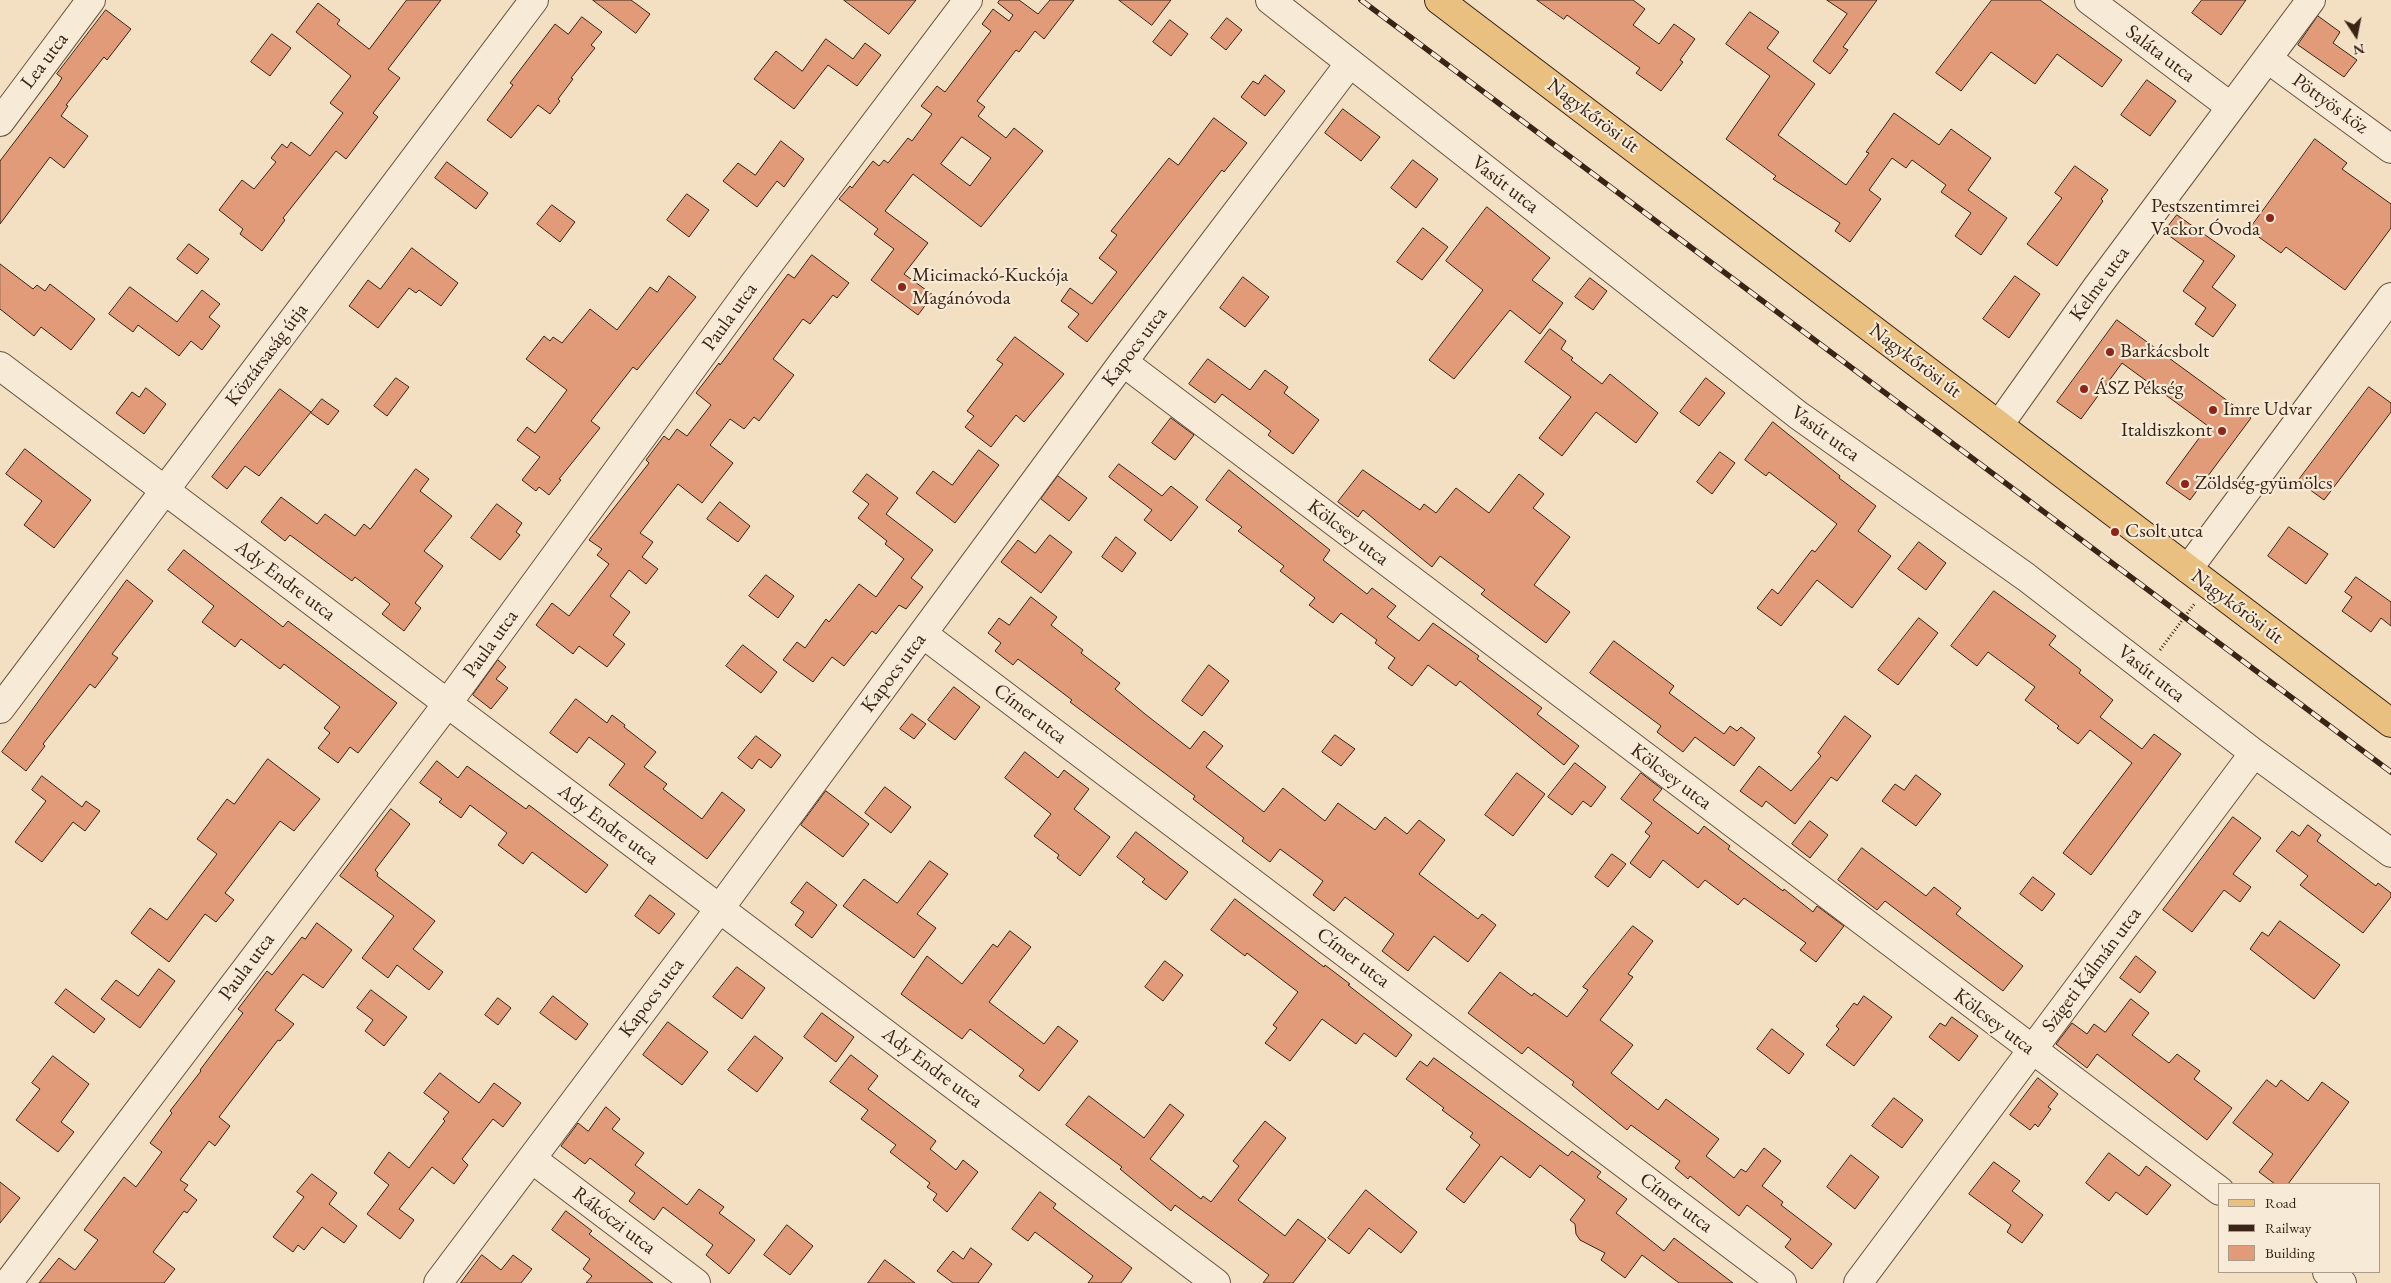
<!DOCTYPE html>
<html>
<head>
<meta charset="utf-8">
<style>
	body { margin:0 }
	#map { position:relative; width:2391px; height:1283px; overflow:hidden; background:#f3dfc2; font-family:"EB Garamond",serif }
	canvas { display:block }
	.legend { position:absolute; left:2218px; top:1183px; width:162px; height:90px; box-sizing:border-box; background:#f7ead7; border:1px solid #ab9b8a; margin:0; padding:6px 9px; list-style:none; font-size:15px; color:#392416 }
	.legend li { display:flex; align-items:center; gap:10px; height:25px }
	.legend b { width:25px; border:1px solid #ab9b8a }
	.north { position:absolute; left:2331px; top:10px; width:50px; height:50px; -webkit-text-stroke:4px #f7ead7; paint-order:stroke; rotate:169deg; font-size:14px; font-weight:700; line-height:20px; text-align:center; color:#392416 }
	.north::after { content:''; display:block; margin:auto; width:18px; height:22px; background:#392416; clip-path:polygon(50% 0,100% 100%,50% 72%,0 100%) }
</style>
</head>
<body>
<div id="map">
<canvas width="2391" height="1283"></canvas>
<ul class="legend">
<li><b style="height:6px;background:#eac081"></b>Road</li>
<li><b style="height:6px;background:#392416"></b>Railway</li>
<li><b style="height:14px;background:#e29b78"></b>Building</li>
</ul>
<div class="north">N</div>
</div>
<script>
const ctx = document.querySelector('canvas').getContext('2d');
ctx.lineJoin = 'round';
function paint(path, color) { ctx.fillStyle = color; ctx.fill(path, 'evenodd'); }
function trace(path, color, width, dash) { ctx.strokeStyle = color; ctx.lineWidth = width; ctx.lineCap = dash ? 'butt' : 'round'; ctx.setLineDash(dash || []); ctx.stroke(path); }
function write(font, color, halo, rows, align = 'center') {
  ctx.font = font + ' "EB Garamond",serif'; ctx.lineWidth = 4.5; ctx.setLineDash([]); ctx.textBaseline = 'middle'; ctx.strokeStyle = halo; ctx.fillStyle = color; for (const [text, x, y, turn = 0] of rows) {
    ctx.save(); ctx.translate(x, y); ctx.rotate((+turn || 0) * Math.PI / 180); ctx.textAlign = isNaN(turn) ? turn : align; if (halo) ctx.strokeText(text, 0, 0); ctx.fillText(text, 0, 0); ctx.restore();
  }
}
const building = new Path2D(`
	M407 0H441L388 69 400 78 373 113 378 117 346 159 336 151 283 218 285 220 262 251 240 234 243 229 219 210 242 180 254 189 276 162 271 158 282 144 287 148 291 142 310 156 343 113 330 103 351 76 296 32 318 3 340 20 337 24 369 49Z
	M593 0H631L650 14 636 33Z
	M844 0H916L889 34Z
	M1000 0H1019L1038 14 1050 0H1074L1044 39 1035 31 1019 52 1016 50 977 101 985 107 978 116 1006 138 1014 128 1043 151 981 227 913 174 885 211 928 243 904 274 933 295 918 315 871 280 894 249 874 234 878 229 839 199 850 186 852 188 873 161 879 166 884 160 888 163 908 138 912 141 932 114 921 106 937 86 945 92 991 31 982 24 993 9 1009 21 1013 15 998 3ZM962 137 991 158 970 186 941 164Z
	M1119 0H1171L1152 25Z
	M1537 0H1633L1645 9 1633 25 1659 44 1674 24 1695 39 1680 60 1683 62 1661 91 1636 73 1640 68 1567 15 1564 19Z
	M1827 0H1877L1843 47 1848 50 1830 74 1813 61 1847 14Z
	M1992 0H2040L2122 60 2102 87 2057 54 2035 84 1991 52 1961 91 1936 73Z
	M2202 0H2246L2221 35 2192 13Z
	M106 10 131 29 107 60 104 57 66 105 68 106 61 116 88 136 64 168 50 157 0 224V161L57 86 62 78 57 74Z
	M1750 12 1779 32 1767 48 1815 84 1778 135 1846 185 1869 153 1866 152 1894 113 1939 145 1951 129 1991 158 1968 190 2007 218 1981 255 1955 236 1971 213 1941 192 1946 185 1912 160 1906 168 1892 158 1869 190 1881 199 1850 242 1835 231 1840 223 1773 179 1776 176 1726 139 1770 76 1726 44Z
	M2318 16 2340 32 2333 43 2357 60 2344 77 2298 45Z
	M582 17 602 32 591 45 595 48 571 78 573 79 558 99 560 101 550 114 538 105 511 138 487 120 513 85 510 83 555 24 568 34Z
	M1227 18 1242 30 1226 50 1211 38Z
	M1170 20 1188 34 1171 56 1153 42Z
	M272 34 291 48 270 76 251 62Z
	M826 39 853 59 865 43 881 55 857 86 828 65 794 109 754 79 776 51 802 71Z
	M1265 75 1285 91 1265 116 1241 97 1253 81 1258 84Z
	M2147 80 2176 101 2150 136 2121 115Z
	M1343 109 1380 137 1361 161 1325 133Z
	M1214 118 1247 143 1224 172 1222 170 1087 342 1068 327 1079 314 1061 301 1070 288 1092 304 1117 272 1099 258 1117 235 1111 231 1169 158 1178 165Z
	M2315 139 2347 163 2342 169 2391 204V228L2345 290 2286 247 2281 253 2249 230Z
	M781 141 804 159 784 187 777 181 757 207 723 181 738 163 755 175Z
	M1413 160 1438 179 1416 208 1391 188Z
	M447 162 488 193 476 209 435 178Z
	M2075 166 2108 190 2101 199 2103 201 2057 266 2027 244 2062 198 2055 193Z
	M687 194 709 210 689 237 667 220Z
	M552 205 575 222 560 242 537 224Z
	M1487 207 1550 258 1532 280 1563 303 1540 334 1510 310 1454 379 1429 360 1483 290 1446 261Z
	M2177 215 2235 256 2212 287 2236 305 2213 337 2195 324 2206 308 2183 291 2204 261 2164 232Z
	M1423 228 1448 247 1422 280 1397 262Z
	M189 244 209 259 197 274 177 259Z
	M412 248 458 283 441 306 419 290 416 293 409 288 378 328 349 306 368 280 380 289Z
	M812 255 849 283 837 298 833 295 810 324 803 319 773 359 794 375 759 421 754 417 744 429 730 419 710 445 733 463 702 503 678 484 640 533 653 542 642 557 658 569 646 584 629 570 610 596 630 612 613 635 625 644 607 667 579 646 573 654 536 625 552 603 569 616 609 564 597 555 602 549 589 540 649 463 646 460 664 436 669 440 677 429 687 436 711 405 696 393 719 363 720 365 788 274 794 278Z
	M0 264 33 289 37 285 45 291 50 284 95 319 71 350 41 327 34 336 0 309Z
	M669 276 696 297 637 370 633 367 591 421 600 428 559 479 561 480 549 495 539 487 536 491 522 480 540 457 517 440 527 427 535 433 567 390 526 359 544 336 550 341 553 337 562 343 590 309 617 330 650 287 657 292Z
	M2015 276 2040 294 2009 338 1983 319Z
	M1243 277 1269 297 1245 327 1220 308Z
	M1590 278 1607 291 1593 310 1575 297Z
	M130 287 177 322 202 290 220 304 209 317 220 326 202 350 191 341 179 356 138 325 133 332 109 314Z
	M2117 320 2251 418 2190 500 2166 483 2208 426 2122 363 2081 419 2057 402Z
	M1550 329 1566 341 1561 349 1573 358 1571 360 1602 384 1610 374 1658 413 1636 443 1596 412 1562 456 1539 438 1571 397 1525 362Z
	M1015 337 1064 374 1024 422 1016 415 991 447 965 427 974 416 967 411 1003 364 997 360Z
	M1208 359 1250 390 1265 370 1288 387 1284 393 1319 420 1293 454 1268 435 1271 431 1222 394 1215 403 1189 384Z
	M396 378 409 387 387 416 374 406Z
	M1706 378 1725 393 1699 426 1680 412Z
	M2369 387 2391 403V412L2324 500 2298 481Z
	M146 388 166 404 144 434 116 413 132 392 139 397Z
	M280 389 311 412 259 476 245 466 227 489 212 477Z
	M322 399 339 411 328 425 311 413Z
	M1171 418 1194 435 1175 460 1152 443Z
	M1773 422 1840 476 1839 478 1876 506 1858 531 1891 556 1852 608 1817 580 1781 626 1757 608 1772 589 1778 594 1812 550 1815 552 1837 524 1769 472 1766 476 1745 460Z
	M25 449 91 500 54 548 24 525 42 501 6 474Z
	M979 450 999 465 955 523 916 493 933 471 952 485Z
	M1720 452 1735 463 1712 494 1697 482Z
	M1119 464 1162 496 1171 486 1198 507 1171 541 1144 520 1152 510 1109 477Z
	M416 469 429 479 420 491 452 516 424 551 443 566 415 603 421 608 404 631 382 614 390 604 355 577 352 581 290 535 285 541 261 522 281 497 317 524 325 514 355 536 364 524 370 529Z
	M1229 470 1330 550 1323 560 1367 594 1372 588 1396 606 1387 617 1419 641 1433 623 1479 656 1477 659 1542 708 1537 714 1579 746 1564 765 1460 681 1456 686 1428 665 1412 686 1388 668 1395 658 1375 643 1377 640 1341 613 1333 623 1309 605 1315 598 1280 571 1284 566 1238 531 1242 527 1206 500Z
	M1363 470 1420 510 1424 504 1436 513 1456 488 1489 513 1519 474 1544 494 1533 508 1570 537 1534 585 1570 612 1546 643 1481 594 1485 590 1440 556 1432 567 1363 510 1358 517 1338 502Z
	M867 474 898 498 886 514 933 550 911 578 923 587 906 609 899 605 876 634 872 631 844 666 832 657 813 682 783 660 797 642 805 648 826 619 829 622 859 584 876 597 904 559 885 544 887 541 858 518 869 504 853 492Z
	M1058 476 1087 498 1069 521 1041 499Z
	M720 502 750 526 738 542 707 519Z
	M497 504 522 523 516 532 520 535 500 560 471 538Z
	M2289 527 2328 554 2306 584 2268 556Z
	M1050 535 1072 552 1041 593 1001 562 1018 540 1035 553Z
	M1116 537 1136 553 1122 572 1102 557Z
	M1919 542 1946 563 1926 590 1898 569Z
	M184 550 283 627 288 621 397 703 358 753 350 747 338 763 318 748 330 733 324 728 340 707 284 664 280 669 241 639 235 647 202 622 214 606 168 570Z
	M766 575 794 596 778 618 749 596Z
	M2356 577 2391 602V626L2381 618 2371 632 2342 611 2352 597 2345 592Z
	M127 580 153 601 112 654 118 658 95 688 90 684 43 744 45 746 26 771 2 752Z
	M1994 591 2056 636 2049 645 2081 670 2079 673 2113 700 2100 717 2142 749 2154 734 2181 754 2091 875 2063 853 2132 763 2090 730 2078 744 2057 728 2059 726 2025 700 2035 687 1988 652 1977 666 1951 646Z
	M1031 597 1057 617 1051 625 1083 650 1081 653 1120 683 1115 689 1145 714 1190 749 1204 731 1223 746 1206 767 1264 812 1283 788 1325 821 1338 803 1375 830 1385 817 1407 834 1419 820 1445 840 1419 874 1478 919 1482 914 1496 925 1468 962 1434 936 1408 971 1382 951 1394 934 1345 897 1334 911 1313 895 1323 881 1280 849 1270 862 1242 841 1244 838 1193 799 1195 796 1070 702 1072 700 1018 659 1013 665 995 651 1001 643 988 633 999 618 1009 625Z
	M1919 618 1938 633 1898 685 1878 670Z
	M1614 641 1674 686 1669 693 1724 734 1730 726 1737 731 1741 727 1755 738 1734 766 1695 737 1683 752 1657 732 1661 726 1590 673Z
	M743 645 777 672 761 693 726 666Z
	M498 660 506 667 496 679 508 688 491 709 473 695Z
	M1209 665 1229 681 1202 716 1182 701Z
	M954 687 980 707 955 740 928 720Z
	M576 699 607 723 612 715 625 725 624 727 656 752 644 767 667 784 663 789 702 819 722 792 745 810 707 859 609 785 625 764 589 737 577 753 550 733Z
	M912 714 926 724 914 739 900 729Z
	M1845 716 1871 736 1837 781 1831 777 1795 824 1766 801 1762 807 1740 791 1759 766 1791 791 1821 756 1818 753Z
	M1335 735 1355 749 1341 766 1322 752Z
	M756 736 781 755 771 768 759 759 752 769 738 758Z
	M1025 752 1058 778 1064 770 1089 789 1074 809 1110 837 1080 876 1057 858 1059 855 1034 836 1051 814 1005 778Z
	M268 759 320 799 294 831 280 821 225 893 234 900 216 922 205 914 169 962 131 933 150 908 167 920 217 854 197 839 227 799 234 804Z
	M437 761 458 778 467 766 526 809 529 805 608 865 586 893 532 852 523 864 498 845 507 833 470 805 461 818 439 802 442 799 420 783Z
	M1575 763 1606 787 1591 807 1583 801 1572 815 1548 797Z
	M1517 773 1545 794 1513 836 1485 815Z
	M1641 773 1662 789 1653 800 1698 834 1704 826 1730 846 1728 849 1783 891 1784 889 1813 912 1817 906 1844 926 1816 962 1800 950 1806 943 1744 898 1738 905 1705 880 1698 888 1663 860 1650 878 1630 863 1650 836 1645 832 1652 823 1621 799Z
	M1916 775 1941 794 1916 826 1882 801 1895 784 1904 790Z
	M42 776 82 807 86 801 100 811 85 831 73 822 42 862 15 842 46 801 32 790Z
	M885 787 911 807 891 833 865 813Z
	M826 791 869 824 843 857 801 825Z
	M391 809 410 824 375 870 378 873 377 876 435 921 413 949 443 972 429 990 397 965 388 978 362 958 394 916 340 876Z
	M2233 817 2261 838 2233 874 2251 887 2240 902 2224 890 2192 932 2163 910Z
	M1810 821 1828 835 1810 858 1792 844Z
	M2308 825 2321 835 2317 841 2376 886 2378 883 2391 893V897L2363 933 2300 885 2308 876 2276 851 2292 831 2299 836Z
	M1136 832 1188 872 1166 900 1142 882 1145 879 1117 857Z
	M1862 848 1926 896 1934 887 1961 908 1956 914 2023 966 2003 991 1885 901 1877 910 1838 880Z
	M1612 854 1626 864 1608 887 1595 877Z
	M930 861 948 874 917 914 936 928 914 958 843 906 864 879 897 903Z
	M2033 877 2055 894 2042 911 2020 894Z
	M807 882 837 905 812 938 795 925 804 912 791 903Z
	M650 895 675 914 659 934 635 916Z
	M1235 899 1324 967 1325 965 1350 984 1348 985 1412 1035 1396 1057 1364 1033 1356 1044 1322 1019 1290 1061 1265 1043 1277 1028 1273 1025 1298 992 1247 953 1245 956 1211 930Z
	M2280 921 2340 965 2314 999 2250 949 2262 932 2268 936Z
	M317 923 352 950 323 988 303 974 275 1010 294 1024 280 1041 278 1040 219 1117 230 1126 215 1146 209 1141 180 1180 188 1185 184 1190 197 1200 187 1213 184 1211 153 1252 175 1269 164 1283H39L59 1258 75 1270 98 1240 84 1230 124 1177 136 1187 162 1152 150 1143 172 1113 170 1111 201 1071 200 1070 243 1013 238 1009 267 971 272 975 302 937 305 939Z
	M1633 926 1653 941 1628 974 1633 977 1600 1020 1633 1045 1611 1073 1658 1110 1666 1099 1719 1139 1706 1156 1734 1178 1741 1169 1746 1172 1764 1148 1781 1161 1762 1186 1783 1202 1781 1205 1832 1244 1812 1269 1785 1247 1791 1239 1747 1205 1739 1216 1690 1176 1688 1179 1675 1168 1680 1161 1631 1125 1627 1130 1572 1085 1574 1082 1528 1047 1522 1054 1468 1013 1500 972 1532 996 1534 993 1567 1017 1588 990 1583 987Z
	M1010 931 1031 947 989 1002 1044 1044 1058 1026 1078 1041 1039 1091 1019 1076 1024 1070 970 1029 962 1039 901 994 927 956 962 984 993 944 997 947Z
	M2136 956 2156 972 2140 993 2120 978Z
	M1165 961 1183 975 1163 1001 1145 987Z
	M737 967 765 988 742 1019 713 997Z
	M159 969 175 981 140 1028 101 999 116 980 138 996Z
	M66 989 105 1019 94 1033 55 1003Z
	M371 990 407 1017 384 1046 365 1031 373 1020 357 1008Z
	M553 996 588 1024 576 1040 540 1013Z
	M1864 996 1892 1017 1854 1066 1826 1045 1839 1029 1836 1026 1854 1003 1857 1005Z
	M498 998 511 1008 498 1025 485 1015Z
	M2131 999 2149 1013 2132 1035 2169 1063 2177 1054 2200 1071 2194 1079 2232 1108 2207 1140 2097 1054 2087 1068 2056 1044 2072 1023 2087 1034 2094 1024 2105 1032Z
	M822 1013 854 1037 836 1062 804 1037Z
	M1952 1017 1978 1036 1959 1061 1929 1037 1940 1023 1945 1026Z
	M668 1022 708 1052 682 1085 643 1055Z
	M1772 1029 1804 1054 1789 1074 1757 1049Z
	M755 1036 783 1058 757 1092 728 1070Z
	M851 1055 878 1076 868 1089 936 1141 930 1149 956 1170 963 1160 978 1172 947 1212 933 1200 937 1194 927 1187 930 1183 890 1152 896 1145 861 1119 868 1110 830 1082Z
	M53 1056 89 1084 61 1122 74 1132 58 1152 16 1120 40 1089 32 1083Z
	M1434 1058 1568 1156 1572 1151 1601 1172 1597 1177 1627 1199 1616 1213 1664 1251 1674 1238 1733 1283H1679L1642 1255 1625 1278 1601 1260 1605 1253 1580 1240 1576 1234 1575 1224 1570 1220 1585 1200 1540 1165 1530 1178 1501 1156 1464 1203 1446 1189 1480 1145 1470 1137 1473 1133 1442 1110 1444 1108 1406 1079 1420 1061 1427 1066Z
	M440 1073 479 1103 494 1083 521 1103 503 1127 493 1119 462 1159 468 1165 454 1184 432 1167 399 1209 414 1220 400 1239 367 1214 389 1185 374 1173 389 1152 409 1168 445 1121 443 1119 449 1112 424 1093Z
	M2038 1078 2058 1094 2048 1107 2051 1109 2038 1127 2035 1124 2030 1130 2010 1115Z
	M2267 1080 2276 1087 2281 1080 2308 1101 2322 1082 2349 1102 2288 1184H2275L2259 1172 2273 1154 2233 1123Z
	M1089 1096 1144 1138 1170 1104 1184 1115 1150 1159 1201 1199 1203 1196 1211 1202 1239 1166 1233 1161 1265 1121 1286 1138 1238 1200 1285 1236 1298 1219 1326 1240 1293 1283H1263L1269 1275 1175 1205 1171 1211 1120 1169 1122 1167 1066 1125Z
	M1894 1098 1923 1120 1902 1148 1872 1126Z
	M606 1107 620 1119 612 1129 644 1153 635 1165 687 1205 699 1189 724 1207 719 1213 755 1240 729 1274 706 1255 713 1245 663 1207 654 1220 629 1201 635 1193 590 1158 585 1164 561 1146 578 1123 588 1131Z
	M2109 1153 2139 1176 2146 1166 2171 1185 2147 1215 2116 1192 2109 1201 2086 1183Z
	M1851 1155 1879 1177 1855 1209 1827 1187Z
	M1994 1162 2020 1181 2012 1191 2043 1215 2022 1243 2007 1232 2011 1225 1969 1194Z
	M312 1174 337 1193 329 1204 357 1226 344 1243 322 1227 304 1250 298 1245 293 1252 273 1237 304 1197 297 1192Z
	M0 1182 20 1198 0 1223Z
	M1366 1190 1417 1232 1401 1253 1369 1228 1349 1254 1328 1238Z
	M1040 1192 1056 1204 1053 1208 1132 1268 1121 1283H1088L1093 1276 1035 1232 1028 1241 1012 1229Z
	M566 1211 592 1231 589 1234 653 1283H586L592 1276 583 1269 590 1259 552 1230Z
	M787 1225 813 1246 790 1275 764 1255Z
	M971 1248 992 1264 978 1283H953L937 1271 953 1251 963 1259Z
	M482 1255 501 1270 513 1255 532 1269 521 1283H461Z
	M885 1260 915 1283H868Z`);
paint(building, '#e29b78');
trace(building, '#392416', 1);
const minor = new Path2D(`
	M1270 0 1798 415 2026 577 2254 753 2391 853
	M2089 0 2231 107
	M2268 59 2391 149
	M0 122 91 0
	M1123 362 2220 1191
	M0 366 1216 1283
	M1999 425 2097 287 2311 0
	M2188 569 2391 297
	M923 634 1782 1283
	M0 709 534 0
	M532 1159 696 1283
	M2327 1272 2342 1283
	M8 1283 447 704 753 285 968 0
	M438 1283 720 908 1123 362 1350 63
	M1858 1283 2254 753`);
const major = new Path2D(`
	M1439 0 2391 723`);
trace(minor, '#685341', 30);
trace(major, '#392416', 30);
trace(new Path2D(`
	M2160 650 2195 603`), '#392416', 3, [1, 2.5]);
trace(minor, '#f7ead7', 28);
trace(major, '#eac081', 28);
const rail = new Path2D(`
	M1361 0 2391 772`);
trace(rail, '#392416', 5.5);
trace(rail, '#f7ead7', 4, [11]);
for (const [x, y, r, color] of [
	[2270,218,5,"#8f2418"],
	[902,287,5,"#8f2418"],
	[2110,352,5,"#8f2418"],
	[2084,389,5,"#8f2418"],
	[2213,410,5,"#8f2418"],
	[2222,431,5,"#8f2418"],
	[2185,484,5,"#8f2418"],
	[2115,532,5,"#8f2418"]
]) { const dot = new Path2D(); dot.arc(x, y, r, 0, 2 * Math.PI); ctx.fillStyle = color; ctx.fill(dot); trace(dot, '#f7ead7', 2); }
write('20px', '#392416', '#f7ead7', [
	["Saláta utca",2160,54,37],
	["Lea utca",45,61,-53],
	["Pöttyös köz",2330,104,36],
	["Nagykőrösi út",1593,116,37],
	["Vasút utca",1505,185,38],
	["Kelme utca",2100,284,-54],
	["Paula utca",730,317,-54],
	["Kapocs utca",1135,347,-53],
	["Köztársaság útja",267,355,-53],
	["Nagykőrösi út",1915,361,37],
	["Vasút utca",1825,434,36],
	["Kölcsey utca",1348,533,37],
	["Ady Endre utca",285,581,37],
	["Nagykőrösi út",2237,607,37],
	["Paula utca",491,644,-54],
	["Kapocs utca",894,673,-53],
	["Vasút utca",2151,674,38],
	["Címer utca",1030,714,37],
	["Kölcsey utca",1671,777,37],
	["Ady Endre utca",608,825,37],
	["Címer utca",1353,958,37],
	["Paula utca",247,967,-53],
	["Szigeti Kálmán utca",2092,970,-53],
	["Kapocs utca",652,998,-53],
	["Kölcsey utca",1994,1022,37],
	["Ady Endre utca",932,1068,37],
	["Címer utca",1676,1203,37],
	["Rákóczi utca",614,1221,37]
]);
write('20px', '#392416', '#f7ead7', [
	["Pestszentimrei",2260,207,"right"],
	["Vackor Óvoda",2260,230,"right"],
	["Micimackó-Kuckója",912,276],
	["Magánóvoda",912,299],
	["Barkácsbolt",2120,352],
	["ÁSZ Pékség",2094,389],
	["Imre Udvar",2223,410],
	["Italdiszkont",2212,431,"right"],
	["Zöldség-gyümölcs",2195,484],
	["Csolt utca",2125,532]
], 'left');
</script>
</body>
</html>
